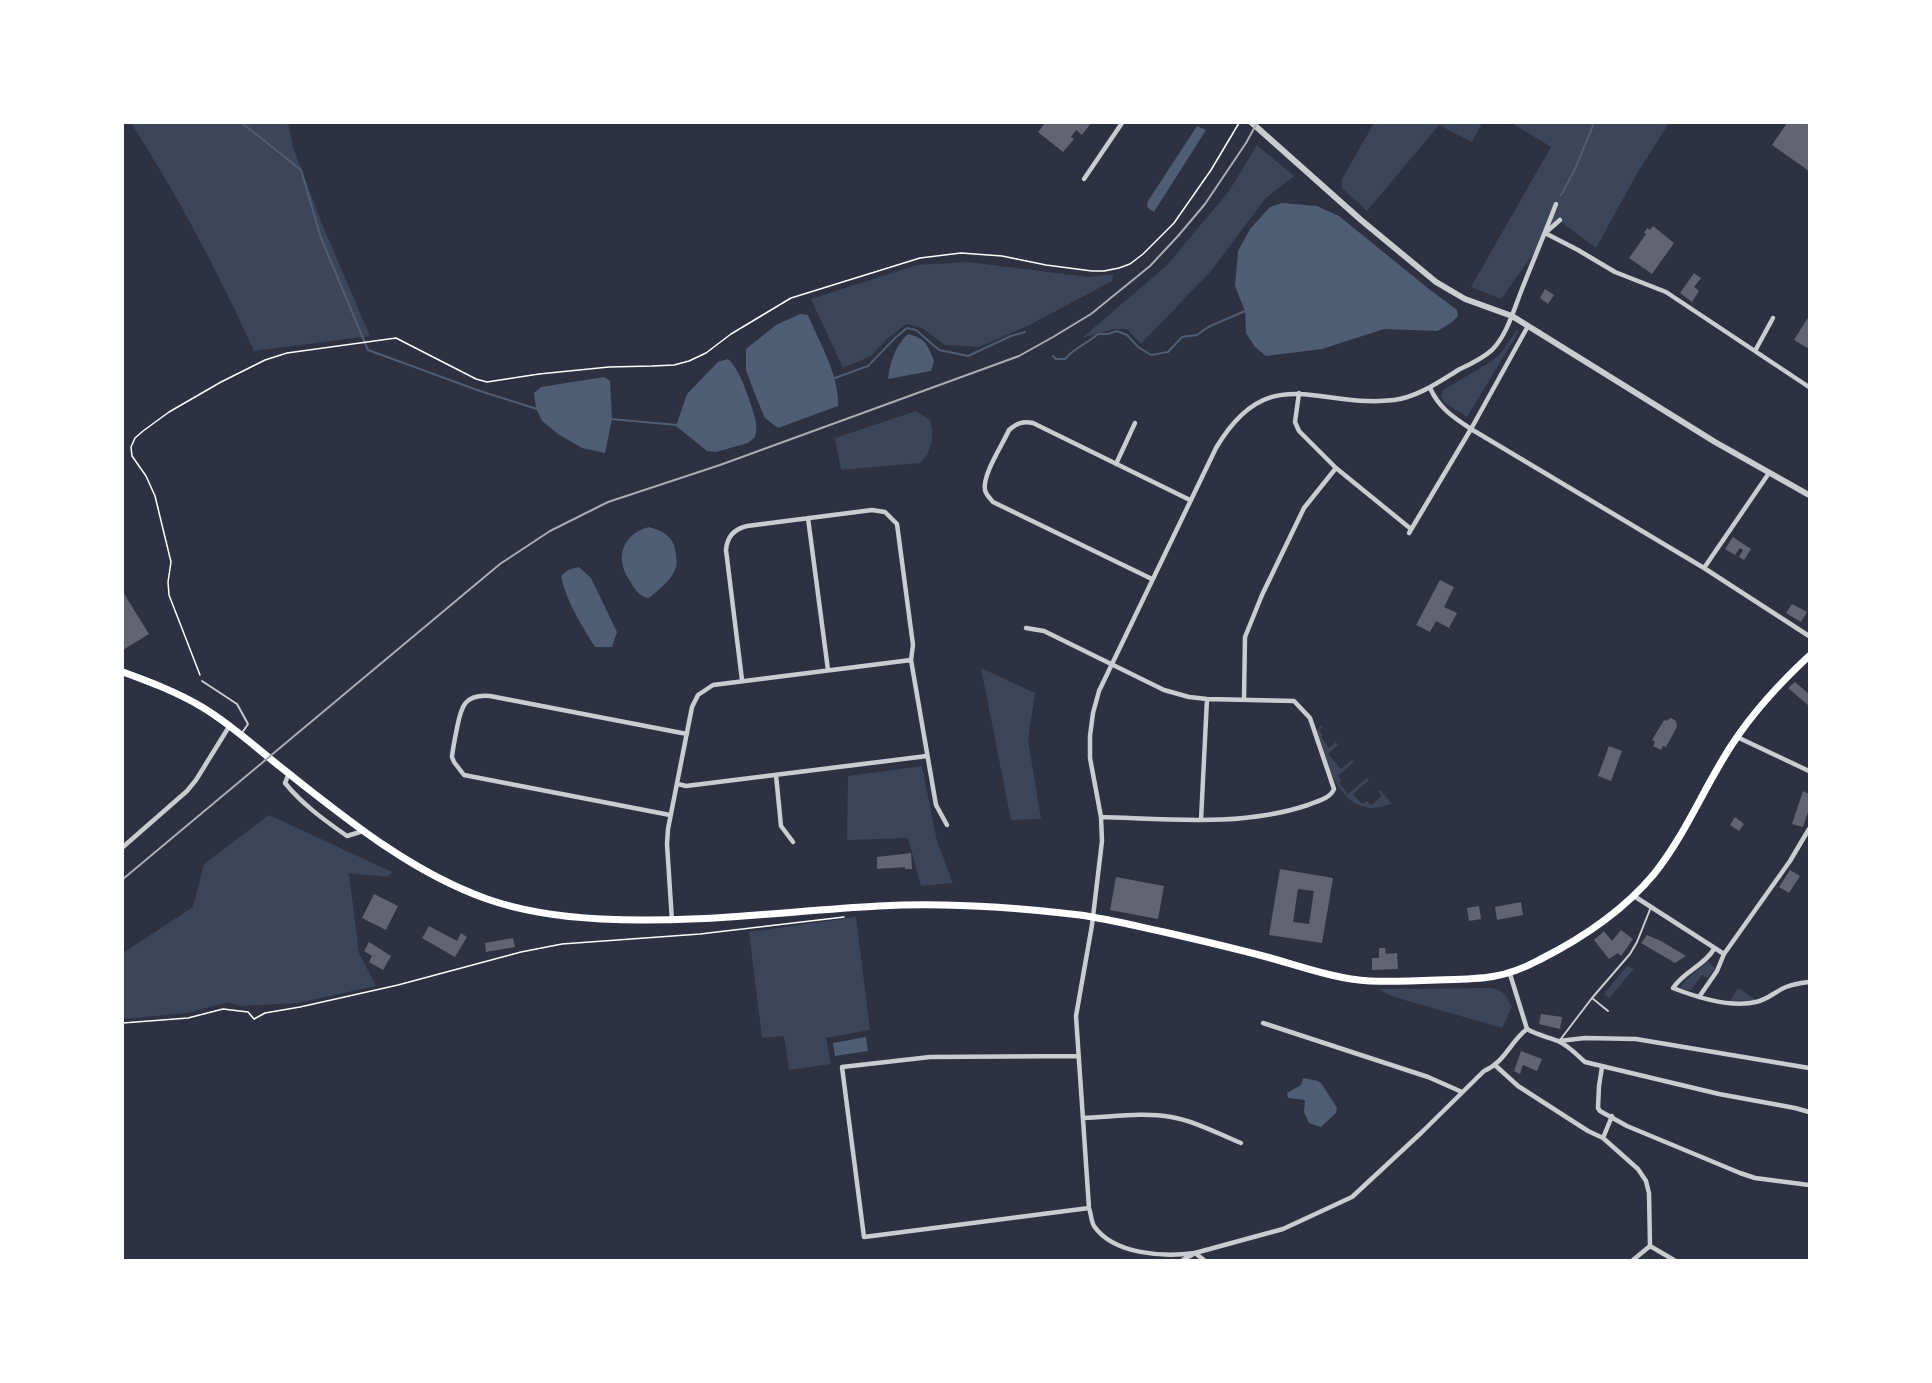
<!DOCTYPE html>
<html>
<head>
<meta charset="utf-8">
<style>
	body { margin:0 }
	#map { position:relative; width:1932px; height:1383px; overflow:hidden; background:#2d3142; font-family:Signika,sans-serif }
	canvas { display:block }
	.frame { position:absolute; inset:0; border:124px solid #fff; pointer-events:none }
</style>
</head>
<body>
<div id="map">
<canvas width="1932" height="1383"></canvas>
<div class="frame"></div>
</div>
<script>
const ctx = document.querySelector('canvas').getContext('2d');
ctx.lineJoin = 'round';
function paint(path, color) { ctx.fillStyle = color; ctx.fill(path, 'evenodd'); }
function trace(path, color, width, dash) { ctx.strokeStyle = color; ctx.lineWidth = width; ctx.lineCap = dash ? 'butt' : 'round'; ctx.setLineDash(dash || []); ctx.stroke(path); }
paint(new Path2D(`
	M131 123H288L293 147 322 224 370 336 254 351C218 272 178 196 131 123Z
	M1374 123H1482L1472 142 1439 125 1367 211 1342 188V179Z
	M1512 123H1669L1638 172 1596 248 1558 220 1501 299 1471 287 1551 147Z
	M1257 145 1294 176 1265 199 1211 271 1141 344 1127 329H1114L1082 338 1167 265 1229 191Z
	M968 262 1089 277 1113 274 1112 281 1028 326 979 347 945 345 922 328 906 324 887 339 871 356 843 368 811 299 917 265Z
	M1517 330 1519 331 1467 417 1445 403 1441 396 1443 390 1492 361 1501 353Z
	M916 411 930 420C934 437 933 450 920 463L841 470 835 438Z
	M981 668 1035 693 1028 740 1041 819 1011 820Z
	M1321 725 1323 727 1319 730 1323 735 1321 737 1329 748 1336 742 1338 745 1328 754 1341 769 1352 760 1354 762 1338 776 1342 781 1339 783 1348 794 1367 778 1369 780 1353 794 1362 804 1367 801 1371 805 1382 796 1378 791 1380 790 1392 804C1385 805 1376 809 1369 808 1334 803 1327 758 1317 731Z
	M922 766 937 841 953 883 921 886 908 838 847 840 848 776Z
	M269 815 392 872 388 877 349 873 359 953 376 986 298 1003 239 1006 229 1002 187 1013 123 1019V953L193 907 204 864Z
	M856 917 870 1030 826 1038 831 1064 789 1070 784 1036 762 1038 749 932Z
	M1708 961 1715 968 1708 978 1702 975 1691 990 1680 988 1685 981Z
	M1627 966 1634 969 1609 998 1604 994Z
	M1492 988C1504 990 1507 997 1512 1007L1502 1028 1394 997 1378 989Z
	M1738 988 1755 999V1000L1730 1001Z`), '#3c4559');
paint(new Path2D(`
	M1197 126 1206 130 1154 212 1147 207 1148 201Z
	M1282 203 1317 206 1339 216 1429 289 1457 310 1458 316 1452 322 1438 331 1384 329 1322 349 1266 356 1255 347 1246 333 1245 311 1235 286 1238 251 1250 229 1270 207Z
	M800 314 808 315C820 344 839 374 838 406L778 428 765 418 756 397 746 370V349L776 325Z
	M908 334C925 338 928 345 934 361L931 371 888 379C890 362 895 346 908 334Z
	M728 359C740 368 752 406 756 422 757 427 756 432 755 437L748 443 716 452 707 451 676 426 687 394 718 362Z
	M604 377 610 381 612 419 605 453 582 448 558 434 542 421 536 408 534 393 541 387Z
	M649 527C666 532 675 538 676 556 677 561 677 566 675 570 670 582 658 590 649 598 640 597 636 591 631 583 628 578 624 572 623 566 618 547 631 531 649 527Z
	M579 567 591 578 617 632 612 647H595C582 626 566 601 561 576L568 570Z
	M866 1037 868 1051 835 1056 833 1043Z
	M1303 1078 1318 1081 1321 1083 1337 1108 1336 1113 1321 1127 1309 1123 1304 1112 1305 1100 1288 1098 1287 1093 1301 1085Z`), '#4f5d75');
trace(new Path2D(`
	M242 123 301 170 321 238 368 350 480 391 537 409
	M1561 195 1575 169 1594 123
	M1053 356 1056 359H1065C1074 348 1088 343 1098 334H1108L1117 331 1127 335 1138 347 1151 355 1168 352 1182 337 1197 335 1208 327 1245 311
	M835 378 868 366 895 338 907 328 916 330 939 350 968 356 1011 336 1025 332
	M611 419 677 425`), '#4f5d75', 2);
paint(new Path2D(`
	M1045 123H1091L1082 135 1076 130 1071 137 1074 139 1063 152 1038 132Z
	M1787 123H1809V171L1772 145Z
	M1653 226 1674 243 1652 274 1629 258 1646 234 1644 233 1647 228 1650 230Z
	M1694 273 1701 278 1694 287 1699 291 1692 302 1680 293Z
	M1545 289 1554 295 1548 304 1540 298Z
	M1809 316V349L1794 340Z
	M1733 537 1751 549 1744 560 1739 557 1743 550 1740 548 1735 555 1725 549Z
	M1440 580 1454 587 1444 607 1457 613 1449 628 1436 621 1430 632 1416 625Z
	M123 592 149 634 123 650Z
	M1792 604 1807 612 1801 622 1786 613Z
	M1795 682 1809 694V706L1788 688Z
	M1671 718 1676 721 1677 727 1666 747 1663 746 1661 750 1653 746 1655 742 1652 740 1664 720 1666 721Z
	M1609 746 1622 751 1611 781 1598 776Z
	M1803 791 1809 794V809L1803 827 1792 824Z
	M1735 817 1744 824 1739 831 1730 825Z
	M911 853 912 869H905V867L877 869V857Z
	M1280 869 1333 878 1322 943 1269 935ZM1298 889 1314 891 1309 924 1293 922Z
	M1790 870 1800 876 1789 893 1779 887Z
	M1116 877 1164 886 1158 919 1110 910Z
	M374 894 398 906 386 930 362 918Z
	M1521 902 1523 915 1497 920 1495 907Z
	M1479 906 1481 919 1469 921 1467 908Z
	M429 926 457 941 461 933 467 937 455 957 422 938Z
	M1621 930 1633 939 1621 956 1618 953 1609 959 1594 940 1604 931 1612 941Z
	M1647 935 1661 941 1686 956 1675 963 1641 943Z
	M513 938 515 947 486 952 485 943Z
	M369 942 391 956 383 970 369 962 372 956 364 951Z
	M1379 948H1385L1386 954 1397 953 1398 969 1372 970V958H1379Z
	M1541 1014 1562 1017 1560 1029 1539 1024Z
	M1521 1051 1542 1059 1537 1071 1523 1065 1520 1074 1514 1071Z`), '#626471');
trace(new Path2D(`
	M200 675 169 595 168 582 171 562 155 496 146 476 132 456 131 447 135 438 143 431 169 412 221 382 265 360 287 353 396 338 476 379 487 382 539 374 609 367 652 366 674 365 689 361 706 353 731 334 791 298 920 258 961 253 1002 256 1046 265 1092 271H1104L1119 268 1130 264 1143 254 1174 223 1211 170 1239 123
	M123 1023 188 1018 223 1009 248 1012 254 1019 265 1013 300 1007 398 985 521 952 562 944 700 934 844 917`), '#fff', 1.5);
trace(new Path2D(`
	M202 681 237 704 248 724 242 733
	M1592 998 1608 1011
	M1560 1040 1592 998 1630 954 1637 942 1651 907`), '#caccd0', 2);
trace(new Path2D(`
	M1084 179 1122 123
	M1560 220 1545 233 1578 250 1615 272 1666 292 1809 387
	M1755 351 1773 318
	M1430 388C1439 408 1453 417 1471 429L1704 568 1809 636
	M1299 393 1295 422 1299 431 1336 468 1411 529
	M1116 464 1135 423
	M808 518 828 670
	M1409 533 1471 429 1528 326
	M1704 568 1769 473
	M1152 579 993 502C990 498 986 495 985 490 982 475 1003 444 1009 430 1017 423 1023 421 1033 423L1190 500
	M1026 628 1044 631 1164 690 1189 697 1207 699 1294 701 1310 718 1334 789C1330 799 1317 801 1308 805 1242 827 1169 819 1101 817
	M742 680 726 550C727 537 734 529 747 526L872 510 885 512 897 524 913 645 911 660 936 805 947 825
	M1244 699 1245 637 1262 595 1304 508 1336 468
	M1737 737 1809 771
	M289 773 285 783C302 804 324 820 347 836L363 831
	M776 775 781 826 793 842
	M678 784 686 786 927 756
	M670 815 464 775 454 762 452 757C453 747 455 738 457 728 461 707 464 694 490 696L687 734
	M1201 820 1207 699
	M123 847 187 791 196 780 230 725
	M1634 896 1724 954
	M672 921 667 844 668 829 692 707 698 695 713 685 911 660
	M1714 949C1704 966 1684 971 1673 988 1696 997 1731 1008 1756 1002 1767 1000 1776 991 1786 987 1793 984 1801 983 1809 982
	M1510 974 1527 1029C1537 1035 1548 1037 1558 1041 1569 1046 1576 1054 1585 1062L1719 1094 1795 1108 1809 1112
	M1699 997 1717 971 1724 954 1790 861 1809 829
	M1263 1023 1428 1077 1462 1092
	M1559 1041 1585 1038 1636 1039 1809 1068
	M1078 1056 930 1057 842 1067 864 1237 1089 1208
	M1496 1066 1518 1086 1588 1131 1603 1138 1638 1169 1646 1181 1649 1193 1650 1246
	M1602 1067 1599 1086 1598 1108 1600 1111 1627 1126 1740 1173 1755 1178 1809 1185
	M1083 1118C1112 1117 1143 1112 1171 1117 1195 1121 1219 1134 1241 1143
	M1603 1138 1612 1116
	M1650 1246 1674 1260
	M1195 1253C1164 1257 1114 1255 1094 1226 1091 1221 1091 1213 1089 1208L1076 1016 1092 925 1102 841 1101 817 1090 758V736L1093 713 1099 691 1216 448C1269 359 1317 409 1394 400 1418 397 1440 381 1460 369 1471 364 1483 358 1492 350 1507 335 1514 309 1522 289 1533 261 1545 233 1556 204
	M1195 1253 1204 1260
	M1183 1260 1195 1253 1283 1229 1352 1197 1421 1133 1484 1071C1506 1061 1509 1043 1527 1029
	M1633 1260 1650 1246`), '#caccd0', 4.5);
trace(new Path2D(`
	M1252 123 1361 220 1436 282 1465 299 1512 316 1715 442 1809 495`), '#caccd0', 6);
trace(new Path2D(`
	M123 672C150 682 177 692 202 707 229 723 253 745 278 765 343 816 408 871 487 899 524 912 562 917 601 919 694 924 786 911 879 906 946 902 1013 907 1080 915 1108 919 1136 926 1164 932 1199 940 1233 948 1267 957 1300 966 1335 979 1370 981 1392 982 1415 981 1437 980 1478 979 1502 980 1539 960 1581 939 1624 910 1654 874 1686 834 1705 785 1733 743 1754 711 1781 682 1809 656`), '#fff', 7);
trace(new Path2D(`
	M123 879 500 564 550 531 608 502 720 465 1019 356 1053 337 1091 314 1150 266 1178 236 1205 204 1246 143 1257 123`), '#abadb3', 2);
</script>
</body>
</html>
